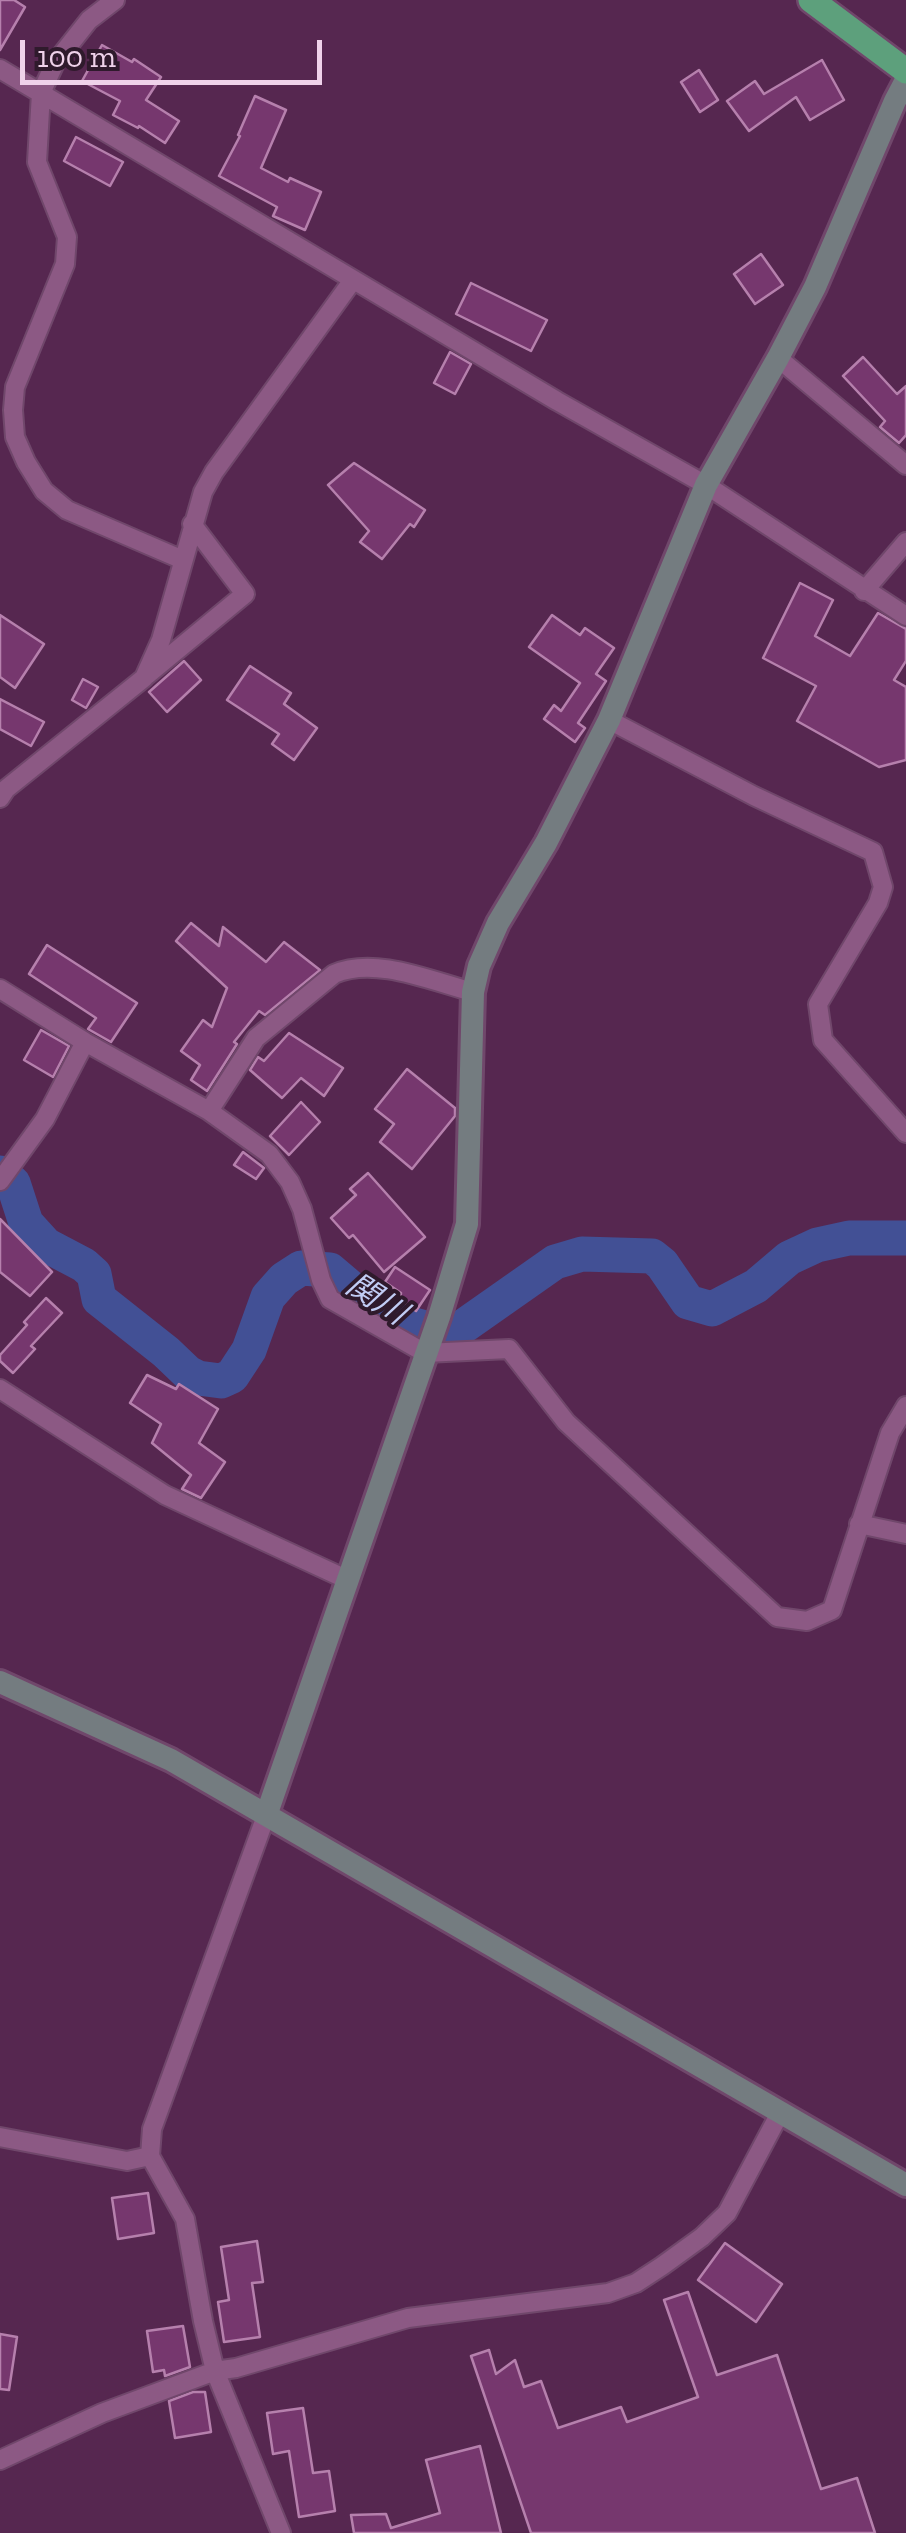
<!DOCTYPE html>
<html>
<head>
<meta charset="utf-8">
<style>
	body { margin:0 }
	#map { position:relative; width:906px; height:2533px; overflow:hidden; background:#562750; font-family:"Zilla Slab",serif }
	canvas { display:block }
	.scale { position:absolute; left:20px; top:40px; width:302px; height:45px; box-sizing:border-box; border:5px solid #efd2ea; border-top:0; padding-left:12px; font-size:30px; line-height:35px; white-space:nowrap; color:#efd2ea; -webkit-text-stroke:8px #2f1a2c; paint-order:stroke }
</style>
</head>
<body>
<div id="map">
<canvas width="906" height="2533"></canvas>
<div class="scale">100 m</div>
</div>
<script>
const ctx = document.querySelector('canvas').getContext('2d');
ctx.lineJoin = 'round';
function trace(path, color, width, dash) { ctx.strokeStyle = color; ctx.lineWidth = width; ctx.lineCap = dash ? 'butt' : 'round'; ctx.setLineDash(dash || []); ctx.stroke(path); }
function paint(path, color) { ctx.fillStyle = color; ctx.fill(path, 'evenodd'); }
function write(font, color, halo, rows, align = 'center') {
  ctx.font = font + ' "Zilla Slab","Noto Sans JP",serif'; ctx.lineWidth = 8; ctx.setLineDash([]); ctx.textBaseline = 'middle'; ctx.strokeStyle = halo; ctx.fillStyle = color; for (const [text, x, y, turn = 0] of rows) {
    ctx.save(); ctx.translate(x, y); ctx.rotate((+turn || 0) * Math.PI / 180); ctx.textAlign = isNaN(turn) ? turn : align; if (halo) ctx.strokeText(text, 0, 0); ctx.fillText(text, 0, 0); ctx.restore();
  }
}
trace(new Path2D(`
	M0 1173 13 1183 26 1223 46 1245 84 1265 94 1274 99 1299 166 1352 188 1373 198 1378 221 1381 232 1376 249 1350 268 1297 284 1279 301 1268 330 1270 363 1298 411 1324 451 1335 555 1262 582 1254 652 1256 662 1264 688 1302 712 1309 756 1286 789 1258 817 1245 849 1238H906`), '#425095', 35);
const building = new Path2D(`
	M0 0H14L25 7 0 50Z
	M102 45 132 62 134 59 161 77 146 100 179 121 165 143 139 126 138 128 113 115 120 101 82 81Z
	M822 60 844 100 810 120 796 97 749 131 727 101 755 81 764 94Z
	M699 70 718 100 700 112 681 82Z
	M255 96 286 110 261 168 288 182 290 178 321 192 305 230 273 216 277 207 219 176 240 136 238 135Z
	M76 137 123 162 110 186 64 161Z
	M761 254 783 285 755 304 734 274Z
	M471 283 547 320 531 351 456 314Z
	M450 352 471 364 455 394 434 383Z
	M863 357 897 394 906 386V435L899 443 880 427 885 421 843 376Z
	M354 463 425 510 414 527 410 524 382 559 360 542 369 531 328 485Z
	M800 583 833 600 815 636 850 656 878 613 906 629V661L894 680 906 687V760L879 767 797 721 816 686 763 658Z
	M0 615 44 644 15 688 0 677Z
	M552 615 580 635 585 628 614 648 596 674 606 681 578 723 585 728 575 742 544 719 554 705 561 711 580 683 529 647Z
	M184 661 201 680 167 712 149 692Z
	M250 666 291 693 284 704 317 728 294 760 272 744 279 734 227 700Z
	M83 679 98 687 86 708 72 700Z
	M0 699 44 722 31 746 0 729Z
	M191 923 219 946 223 927 266 962 284 942 320 970 265 1015 259 1011 234 1042 237 1044 207 1091 191 1080 200 1065 181 1051 203 1020 212 1027 227 988 176 941Z
	M47 945 137 1003 111 1042 88 1029 96 1018 29 974Z
	M41 1030 69 1046 53 1077 24 1060Z
	M289 1033 343 1068 324 1096 301 1078 282 1098 250 1070 258 1057 264 1061Z
	M407 1069 455 1108V1116L412 1169 380 1142 394 1124 375 1109Z
	M301 1102 320 1122 289 1155 270 1136Z
	M243 1152 264 1168 256 1179 234 1165Z
	M368 1173 425 1237 384 1272 353 1235 349 1238 331 1218 356 1195 350 1189Z
	M0 1219 52 1272 30 1296 0 1272Z
	M395 1267 430 1290 416 1311 400 1300 401 1293 385 1282Z
	M46 1298 62 1313 31 1346 35 1349 13 1373 0 1361V1355L27 1325 24 1322Z
	M147 1375 176 1389 179 1384 218 1409 199 1443 225 1462 201 1498 182 1489 191 1475 152 1443 161 1424 130 1403Z
	M148 2193 154 2233 118 2239 112 2198Z
	M257 2241 263 2282 252 2283 260 2337 224 2342 218 2302 229 2300 221 2247Z
	M725 2243 782 2284 756 2322 698 2280Z
	M688 2292 717 2375 777 2355 821 2489 857 2478 875 2533H531L471 2356 489 2350 496 2374 515 2360 524 2387 541 2381 558 2428 621 2407 627 2422 698 2397 664 2300Z
	M183 2326 190 2367 165 2376 164 2370 153 2372 147 2331Z
	M0 2334 17 2337 9 2390 0 2389Z
	M193 2392H205L211 2432 175 2438 169 2401Z
	M303 2408 313 2473 329 2471 335 2511 299 2517 289 2451 273 2454 267 2413Z
	M480 2446 501 2533H354L351 2515 386 2514 391 2528 440 2513 426 2460Z`);
paint(building, '#76376e');
trace(building, '#b680ad', 2.5);
const street = new Path2D(`
	M115 0 89 20 55 63 41 93 37 162 67 237 65 264 15 387 13 410 15 437 26 462 44 491 67 510 183 560
	M0 69 557 401 706 485 906 616
	M778 358 906 465
	M864 591 906 542
	M147 675 245 594 192 524
	M609 720 754 796 873 852 883 887 878 903 818 1004 823 1040 906 1133
	M0 798 6 789 144 678 161 640 203 492 214 472 353 280
	M0 989 85 1042 209 1111 269 1154 290 1182 302 1209 321 1280 330 1299 425 1353 509 1349 566 1422 777 1617 807 1621 832 1610 890 1433 906 1406
	M209 1111 256 1038 334 974C375 956 431 981 473 992
	M0 1181 45 1119 85 1042
	M0 1389 165 1495 348 1580
	M859 1524 906 1534
	M267 1813 152 2129 150 2156 185 2219 203 2321 215 2371 281 2533
	M0 2137 127 2161 150 2156
	M0 2460 102 2413 215 2371 236 2368 408 2318 608 2293 636 2283 662 2266 702 2237 727 2213 780 2113`);
const secondary = new Path2D(`
	M0 1682 171 1760 906 2185
	M267 1813 439 1317 467 1224 473 992 479 966 498 923 546 843 609 720 706 485 778 358 815 287 895 101 906 80`);
const primary = new Path2D(`
	M811 0 906 71`);
trace(street, '#70476b', 22);
trace(secondary, '#70476b', 28);
trace(primary, '#70476b', 30);
trace(street, '#8c5984', 18);
trace(secondary, '#747c80', 22);
trace(primary, '#5da07c', 25);
write('italic 32px', '#c1ccf4', '#2f1a2c', [
	["関川",376,1300,33]
]);
</script>
</body>
</html>
